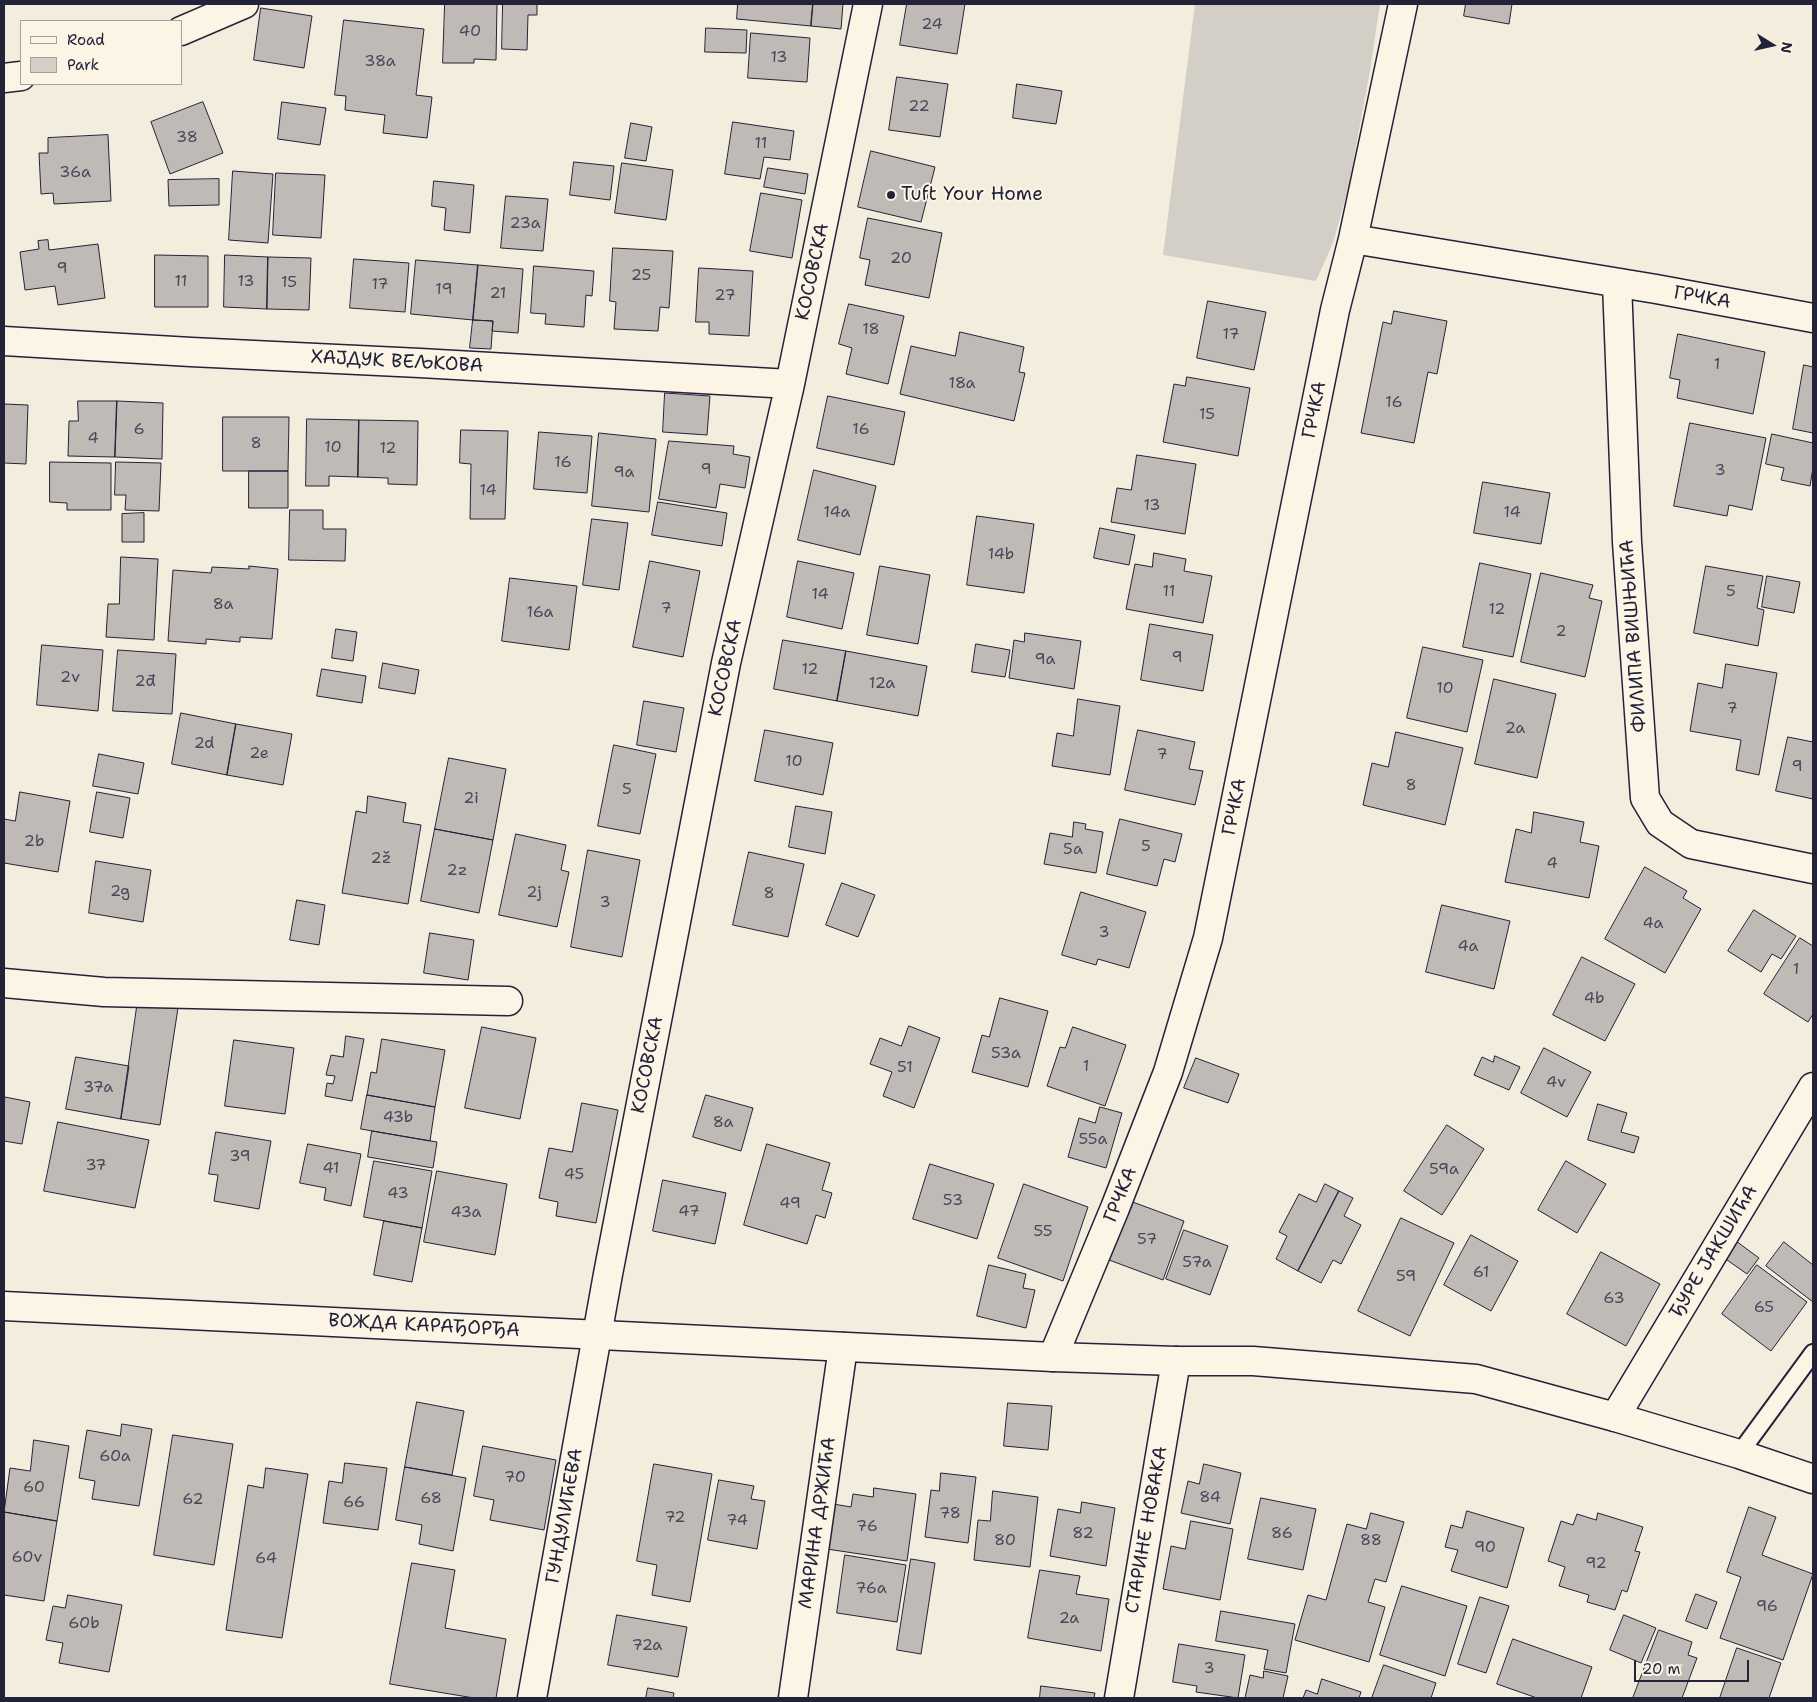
<!DOCTYPE html>
<html>
<head>
<meta charset="utf-8">
<style>
	body { margin:0 }
	#map { position:relative; width:1817px; height:1702px; overflow:hidden; background:#f3edde; font-family:"Shantell Sans",sans-serif }
	canvas { display:block }
	.frame { position:absolute; inset:0; border:5px solid #22223b; pointer-events:none }
	.legend { position:absolute; left:20px; top:20px; width:162px; height:65px; box-sizing:border-box; background:#fcf5e5; border:1px solid #a5a1a1; margin:0; padding:6px 9px; list-style:none; font-size:15px; color:#22223b }
	.legend li { display:flex; align-items:center; gap:10px; height:25px }
	.legend b { width:25px; border:1px solid #a5a1a1 }
	.north { position:absolute; left:1747px; top:20px; width:50px; height:50px; -webkit-text-stroke:4px #fcf5e5; paint-order:stroke; rotate:100deg; font-size:14px; font-weight:700; line-height:20px; text-align:center; color:#22223b }
	.north::after { content:''; display:block; margin:auto; width:18px; height:22px; background:#22223b; clip-path:polygon(50% 0,100% 100%,50% 72%,0 100%) }
	.scale { position:absolute; left:1634px; top:1660px; width:115px; height:22px; box-sizing:border-box; border:2px solid #22223b; border-top:0; padding-left:6px; font-size:15px; line-height:18px; white-space:nowrap; color:#22223b; -webkit-text-stroke:4px #fcf5e5; paint-order:stroke }
</style>
</head>
<body>
<div id="map">
<canvas width="1817" height="1702"></canvas>
<div class="frame"></div>
<ul class="legend">
<li><b style="height:6px;background:#fcf5e5"></b>Road</li>
<li><b style="height:14px;background:#d4cfc6"></b>Park</li>
</ul>
<div class="north">N</div>
<div class="scale">20 m</div>
</div>
<script>
const ctx = document.querySelector('canvas').getContext('2d');
ctx.lineJoin = 'round';
function paint(path, color) { ctx.fillStyle = color; ctx.fill(path, 'evenodd'); }
function trace(path, color, width, dash) { ctx.strokeStyle = color; ctx.lineWidth = width; ctx.lineCap = dash ? 'butt' : 'round'; ctx.setLineDash(dash || []); ctx.stroke(path); }
function write(font, color, halo, rows, align = 'center') {
  ctx.font = font + ' "Shantell Sans",sans-serif'; ctx.lineWidth = 4; ctx.setLineDash([]); ctx.textBaseline = 'middle'; ctx.strokeStyle = halo; ctx.fillStyle = color; for (const [text, x, y, turn = 0] of rows) {
    ctx.save(); ctx.translate(x, y); ctx.rotate((+turn || 0) * Math.PI / 180); ctx.textAlign = isNaN(turn) ? turn : align; if (halo) ctx.strokeText(text, 0, 0); ctx.fillText(text, 0, 0); ctx.restore();
  }
}
paint(new Path2D(`
	M1195 4H1380L1370 71 1348 189 1333 243 1316 281 1163 255Z`), '#d4cfc6');
const building = new Path2D(`
	M445 4H497L496 60 474 59V63H443Z
	M503 4H537V15H528L527 50 502 49Z
	M738 4H813L811 26 737 19Z
	M813 4H843L841 29 811 26Z
	M907 4H965L957 54 900 45Z
	M1466 4H1512L1509 24 1464 16Z
	M261 8 312 16 304 68 254 60Z
	M344 20 424 29 416 95 432 97 427 138 383 133 385 115 345 110 346 96 335 95Z
	M706 28 747 30 746 53 705 52Z
	M751 33 810 38 807 82 748 78Z
	M897 77 948 84 940 137 889 130Z
	M1017 84 1062 91 1056 124 1013 118Z
	M203 102 223 153 170 174 151 122Z
	M282 102 326 108 320 145 278 139Z
	M733 122 794 131 790 160 764 157 760 179 725 174Z
	M631 123 652 127 646 161 625 158Z
	M108 135 111 201 54 204 53 193 41 194 39 153H48V138Z
	M871 151 935 167 921 222 858 207Z
	M574 162 614 166 610 200 570 195Z
	M622 163 673 170 666 220 615 213Z
	M768 168 808 174 805 194 764 187Z
	M233 171 273 174 268 243 229 240Z
	M276 173 325 175 321 238 273 235Z
	M219 179V205L169 206 168 180Z
	M434 181 474 185 470 233 444 230 446 208 432 206Z
	M761 193 802 200 792 258 750 251Z
	M506 196 548 199 543 251 501 248Z
	M868 218 942 233 929 298 865 285 870 260 860 258Z
	M48 240 49 250 98 244 105 298 58 305 55 286 25 290 20 252 39 249 38 241Z
	M613 248 673 251 669 308 660 307 658 331 614 329 616 302 610 301Z
	M155 255 208 256V307H155Z
	M225 255 268 257 267 309 224 307Z
	M268 257 311 258 309 310 267 309Z
	M354 259 409 263 405 312 350 308Z
	M416 260 478 265 473 320 411 314Z
	M478 265 523 269 518 333 492 331 493 321 473 320Z
	M534 266 594 271 592 296 586 295 584 327 545 324 546 314 531 313Z
	M699 268 753 271 749 336 709 334V322H696Z
	M1208 301 1266 312 1254 370 1197 358Z
	M849 304 904 316 888 384 846 374 852 348 839 344Z
	M1394 311 1447 321 1437 374 1428 372 1414 443 1361 433 1383 322 1391 324Z
	M473 320 493 321 491 349 470 348Z
	M960 332 1024 347 1019 372 1025 373 1014 421 900 394 911 346 955 356Z
	M1678 334 1765 352 1753 414 1677 398 1680 380 1670 378Z
	M1804 365 1813 367V433L1793 429Z
	M1187 377 1250 388 1238 456 1163 442 1174 384 1185 386Z
	M665 393 710 396 707 435 663 432Z
	M828 396 905 412 894 465 817 448Z
	M78 401H117L115 457 68 456 69 421H78Z
	M117 401 163 403 162 459 115 457Z
	M4 404 28 405 26 464 4 463Z
	M223 417H289L288 471H223Z
	M307 419 359 420 358 477 329 476V486H306Z
	M359 420 418 421 417 485 388 484V478L358 477Z
	M1690 423 1766 438 1752 510 1729 505 1727 516 1674 506Z
	M461 430 508 431 505 519H470L471 464 460 463Z
	M539 432 592 436 587 493 534 489Z
	M599 433 656 439 649 512 592 506Z
	M1772 434 1813 443V468L1810 486 1781 480 1784 468 1766 464Z
	M669 441 734 446 733 454 750 457 745 488 720 484 716 508 659 499Z
	M1137 455 1196 464 1185 534 1111 522 1117 488 1131 490Z
	M50 462 111 463V510H67V503L50 502Z
	M116 462 161 463 159 511 125 510 126 495H115Z
	M814 470 876 486 860 555 798 540Z
	M249 471H288V508H249Z
	M1483 482 1550 493 1541 544 1474 533Z
	M658 502 727 513 722 546 652 535Z
	M290 510H323V529H346L345 561 289 560Z
	M144 513V542H122V514Z
	M977 516 1034 524 1024 593 967 585Z
	M592 519 628 523 619 590 583 585Z
	M1100 528 1135 535 1129 565 1094 558Z
	M1154 553 1186 559 1184 571 1212 576 1203 623 1126 609 1135 564 1152 567Z
	M121 557 158 559 154 640 106 637 108 604H119Z
	M650 561 700 571 683 657 633 647Z
	M798 561 854 573 842 629 787 617Z
	M1480 563 1531 574 1513 657 1463 647Z
	M249 566 278 569 272 639 240 637V642L206 639V644L168 641 173 570 211 573 212 567 249 569Z
	M880 566 930 575 918 644 867 635Z
	M1706 566 1763 576 1757 608 1764 610 1758 646 1694 633Z
	M1541 573 1593 585 1589 598 1602 601 1585 677 1521 662Z
	M1767 576 1800 582 1794 613 1762 607Z
	M510 578 577 586 569 650 502 641Z
	M1150 624 1213 635 1203 691 1141 680Z
	M336 629 357 632 353 661 332 658Z
	M1025 633 1081 641 1074 689 1009 678 1014 640 1024 642Z
	M783 640 846 651 837 701 774 689Z
	M976 644 1010 650 1005 677 972 672Z
	M42 645 103 650 98 711 37 705Z
	M1423 647 1483 660 1467 732 1407 718Z
	M118 650 176 654 172 714 113 711Z
	M846 651 927 666 918 716 837 701Z
	M383 663 419 670 415 694 379 688Z
	M1726 664 1777 673 1759 775 1736 770 1741 740 1690 731 1698 683 1722 688Z
	M322 669 366 676 362 703 317 696Z
	M1494 679 1556 694 1537 778 1475 764Z
	M1078 699 1120 706 1110 775 1052 766 1057 733 1073 736Z
	M644 701 684 708 676 752 637 745Z
	M181 713 236 724 227 775 172 764Z
	M236 724 292 734 283 785 227 775Z
	M765 730 833 743 823 795 755 781Z
	M1138 730 1195 742 1189 769 1203 771 1195 805 1125 790Z
	M1396 732 1463 748 1445 825 1363 805 1372 763 1388 767Z
	M1788 737 1813 742V799L1776 791Z
	M614 745 656 754 640 834 598 826Z
	M99 754 144 763 138 794 93 786Z
	M449 758 506 769 493 840 435 829Z
	M20 792 70 801 58 872 4 863V819L15 821Z
	M97 792 130 798 123 838 90 832Z
	M368 796 406 803 403 822 421 825 408 904 342 893 356 811 366 813Z
	M796 806 832 812 825 854 789 847Z
	M1534 812 1584 822 1580 842 1599 846 1589 898 1505 882 1516 829 1531 833Z
	M1120 819 1182 834 1175 862 1164 859 1157 886 1107 874Z
	M1074 822 1086 824 1085 829 1103 832 1096 873 1044 864 1050 833 1072 837Z
	M435 829 493 840 479 913 421 901Z
	M516 834 566 845 561 870 569 872 557 927 499 915Z
	M588 850 640 860 622 957 571 947Z
	M749 852 804 864 788 937 733 925Z
	M96 861 151 870 143 922 89 913Z
	M1645 867 1687 891 1683 898 1701 909 1665 973 1605 939Z
	M842 883 875 895 858 937 826 925Z
	M1081 892 1146 912 1129 968 1098 959 1096 965 1062 955Z
	M297 900 325 905 319 945 290 940Z
	M1442 905 1510 921 1494 989 1426 972Z
	M1754 910 1796 936 1781 959 1772 954 1761 972 1728 951Z
	M430 933 474 940 468 980 424 973Z
	M1800 938 1813 946V1014L1808 1022 1764 994Z
	M1582 957 1635 984 1605 1041 1553 1015Z
	M1000 998 1048 1011 1028 1087 972 1072 982 1035 989 1037Z
	M137 1007 178 1008 160 1125 121 1119Z
	M909 1026 940 1038 914 1108 883 1096 892 1072 870 1064 880 1038 901 1046Z
	M482 1027 536 1038 520 1119 465 1108Z
	M1073 1027 1126 1045 1105 1106 1047 1086 1060 1047 1065 1048Z
	M346 1036 364 1039 352 1101 325 1096 327 1083 333 1084 335 1076 326 1075 331 1055 343 1057Z
	M382 1039 445 1050 435 1107 367 1095 371 1072 376 1073Z
	M234 1040 294 1048 285 1114 225 1106Z
	M1544 1048 1591 1072 1567 1117 1521 1093Z
	M1495 1056 1520 1067 1509 1090 1474 1075 1482 1057 1493 1062Z
	M76 1057 129 1066 121 1119 66 1109Z
	M1196 1058 1239 1074 1228 1103 1184 1088Z
	M367 1095 435 1107 430 1141 361 1129Z
	M706 1095 753 1108 741 1151 693 1137Z
	M5 1097 30 1102 22 1144 4 1141Z
	M582 1103 618 1110 596 1223 556 1216 558 1202 539 1198 549 1148 572 1152Z
	M1598 1104 1627 1113 1621 1132 1639 1137 1634 1153 1588 1140Z
	M1100 1107 1122 1113 1106 1168 1068 1157 1079 1118 1095 1123Z
	M58 1122 149 1140 135 1208 44 1191Z
	M1447 1125 1484 1149 1442 1215 1404 1191Z
	M372 1131 437 1142 433 1168 368 1157Z
	M216 1132 271 1141 259 1209 214 1201 218 1175 209 1174Z
	M308 1144 361 1154 351 1206 324 1200 326 1188 300 1183Z
	M767 1144 830 1163 822 1190 832 1193 825 1218 816 1215 807 1244 744 1225Z
	M374 1161 432 1171 422 1228 364 1217Z
	M1566 1161 1606 1184 1577 1233 1538 1210Z
	M930 1164 994 1184 977 1239 913 1219Z
	M437 1171 507 1184 495 1255 424 1242Z
	M663 1180 726 1193 715 1244 653 1231Z
	M1024 1184 1088 1207 1063 1281 998 1258Z
	M1325 1184 1339 1191 1298 1271 1276 1259 1287 1236 1279 1232 1299 1194 1316 1202Z
	M1339 1191 1353 1198 1344 1216 1361 1225 1341 1264 1333 1260 1321 1283 1298 1271Z
	M1130 1201 1184 1221 1163 1280 1109 1260Z
	M1401 1218 1454 1243 1410 1336 1358 1311Z
	M384 1221 422 1228 412 1282 374 1275Z
	M1184 1230 1228 1246 1210 1295 1166 1279Z
	M1471 1235 1518 1261 1491 1311 1444 1285Z
	M1732 1238 1759 1258 1747 1274 1720 1255Z
	M1784 1242 1813 1265V1302L1766 1266Z
	M1601 1252 1660 1284 1626 1346 1567 1314Z
	M989 1265 1026 1274 1023 1288 1035 1290 1026 1328 977 1316Z
	M1757 1265 1807 1302 1771 1351 1722 1314Z
	M417 1402 464 1411 452 1475 405 1467Z
	M1008 1403 1052 1406 1048 1450 1004 1446Z
	M122 1424 152 1429 139 1506 92 1499 95 1481 79 1478 87 1430 120 1436Z
	M173 1435 233 1444 214 1565 154 1555Z
	M34 1440 69 1446 57 1521 4 1512 10 1468 30 1471Z
	M483 1446 556 1460 544 1530 490 1520 494 1500 474 1496Z
	M345 1463 387 1468 378 1530 323 1523 329 1481 342 1483Z
	M654 1464 712 1474 690 1602 652 1595 657 1565 637 1561Z
	M1204 1464 1241 1473 1230 1524 1181 1513 1188 1481 1199 1484Z
	M405 1467 466 1478 453 1551 419 1544 422 1525 396 1520Z
	M266 1468 308 1474 282 1638 226 1630 248 1485 263 1488Z
	M941 1473 976 1477 968 1543 925 1537 931 1490 939 1491Z
	M719 1480 754 1486 751 1499 765 1501 757 1549 708 1540Z
	M874 1488 916 1494 907 1561 820 1548 827 1503 851 1507 853 1494 873 1497Z
	M993 1491 1038 1497 1030 1567 974 1560 978 1520 990 1521Z
	M1261 1498 1316 1509 1303 1570 1248 1559Z
	M1082 1502 1115 1508 1106 1566 1050 1556 1058 1509 1080 1513Z
	M1749 1507 1776 1517 1762 1555 1813 1574 1783 1660 1720 1638 1741 1577 1727 1572Z
	M1467 1511 1524 1528 1507 1588 1451 1571 1458 1550 1445 1547 1451 1525 1462 1528Z
	M4 1512 57 1521 44 1601 4 1595Z
	M1371 1513 1404 1522 1386 1582 1375 1579 1368 1602 1385 1607 1369 1662 1295 1640 1308 1595 1326 1600 1347 1524 1366 1529Z
	M1598 1513 1643 1527 1635 1551 1640 1552 1627 1592 1622 1590 1615 1610 1587 1602 1589 1595 1559 1586 1565 1567 1548 1561 1561 1521 1573 1525 1577 1514 1596 1520Z
	M1191 1521 1233 1529 1220 1600 1163 1589 1171 1546 1185 1549Z
	M845 1555 906 1565 897 1622 837 1613Z
	M911 1559 935 1563 921 1654 897 1650Z
	M412 1563 455 1570 445 1628 506 1639 496 1698H474L390 1684Z
	M1040 1570 1080 1576 1076 1594 1109 1599 1101 1651 1028 1638Z
	M1402 1586 1467 1606 1445 1676 1380 1655Z
	M1696 1594 1717 1602 1707 1629 1686 1621Z
	M68 1595 122 1605 109 1672 59 1663 63 1643 46 1640 53 1606 65 1608Z
	M1480 1597 1509 1606 1486 1673 1458 1664Z
	M1221 1611 1295 1624 1286 1673 1264 1669 1268 1650 1216 1641Z
	M617 1615 687 1627 678 1677 608 1665Z
	M1624 1615 1656 1628 1641 1663 1610 1650Z
	M1659 1630 1692 1642 1688 1655 1697 1658 1682 1698H1633Z
	M1513 1639 1592 1667 1581 1698H1537L1497 1684Z
	M1179 1644 1245 1655 1238 1698 1196 1692 1197 1686 1173 1682Z
	M1737 1648 1781 1663 1769 1698H1720Z
	M1384 1665 1436 1683 1431 1698H1372Z
	M1264 1671 1288 1676 1283 1698H1245L1250 1675 1263 1678Z
	M1322 1679 1361 1692 1359 1698H1303L1306 1690 1317 1694Z
	M1041 1686 1095 1693 1094 1698H1040Z
	M648 1688 674 1693 673 1698H646Z`);
paint(building, '#bfbab6');
trace(building, '#22223b', 1);
const lane = new Path2D(`
	M1739 1454 1813 1353`);
const street = new Path2D(`
	M181 31 244 4
	M4 78 21 76
	M1353 239 1403 4
	M1617 283 1627 542 1645 798 1660 823 1691 844 1813 869
	M4 341 191 352 420 363 790 384
	M4 983 104 992 508 1001
	M1053 1357 1115 1208 1168 1072 1208 938 1335 310 1353 239 1656 289 1813 318
	M1615 1417 1813 1087
	M532 1698 608 1274 726 663 790 384 868 4
	M793 1698 843 1347
	M1119 1698 1176 1361`);
const secondary = new Path2D(`
	M4 1306 1053 1357 1176 1361H1253L1476 1379 1615 1417 1739 1454 1813 1479`);
trace(lane, '#22223b', 20);
trace(street, '#22223b', 31);
trace(secondary, '#22223b', 31);
trace(lane, '#fcf5e5', 16);
trace(street, '#fcf5e5', 28);
trace(secondary, '#fcf5e5', 28);
for (const [x, y, r, color] of [
	[891,195,5,"#22223b"]
]) { const dot = new Path2D(); dot.arc(x, y, r, 0, 2 * Math.PI); ctx.fillStyle = color; ctx.fill(dot); trace(dot, '#fcf5e5', 2); }
write('16px', '#49485a', null, [
	["24",932,25],
	["40",470,32],
	["13",779,58],
	["38a",380,62],
	["22",919,107],
	["38",187,138],
	["11",761,144],
	["36a",75,173],
	["23a",525,224],
	["20",901,259],
	["9",62,269],
	["25",641,276],
	["11",181,282],
	["13",246,282],
	["15",289,283],
	["17",380,285],
	["19",444,290],
	["21",498,294],
	["27",725,296],
	["18",871,330],
	["17",1231,335],
	["1",1717,365],
	["18a",962,384],
	["16",1394,403],
	["15",1207,415],
	["6",139,430],
	["16",861,430],
	["4",93,439],
	["8",256,444],
	["10",333,448],
	["12",388,449],
	["16",563,463],
	["9",706,470],
	["3",1720,471],
	["9a",624,473],
	["14",488,491],
	["13",1152,506],
	["14a",837,513],
	["14",1512,513],
	["14b",1001,555],
	["11",1169,592],
	["5",1731,592],
	["14",820,595],
	["8a",223,605],
	["7",666,609],
	["12",1497,610],
	["16a",540,613],
	["2",1561,632],
	["9",1177,658],
	["9a",1045,660],
	["12",810,670],
	["2v",70,678],
	["2đ",145,682],
	["12a",882,684],
	["10",1445,689],
	["7",1732,709],
	["2a",1515,729],
	["2d",204,744],
	["2e",259,754],
	["7",1162,755],
	["10",794,762],
	["9",1797,767],
	["8",1411,786],
	["5",627,790],
	["2i",471,799],
	["2b",34,842],
	["5",1146,847],
	["5a",1073,850],
	["2ž",381,859],
	["4",1552,864],
	["2z",457,871],
	["2g",120,892],
	["2j",534,893],
	["8",769,894],
	["3",605,903],
	["4a",1653,924],
	["3",1104,933],
	["4a",1468,947],
	["1",1796,970],
	["4b",1594,999],
	["53a",1006,1054],
	["1",1086,1067],
	["51",905,1068],
	["4v",1556,1083],
	["37a",98,1088],
	["43b",398,1118],
	["8a",723,1123],
	["55a",1093,1140],
	["39",240,1157],
	["37",96,1166],
	["41",331,1169],
	["59a",1444,1170],
	["45",574,1175],
	["43",398,1194],
	["53",953,1201],
	["49",790,1204],
	["47",689,1212],
	["43a",466,1213],
	["55",1043,1232],
	["57",1147,1240],
	["57a",1197,1263],
	["61",1481,1273],
	["59",1406,1277],
	["63",1614,1299],
	["65",1764,1308],
	["60a",115,1457],
	["70",515,1478],
	["60",34,1488],
	["84",1210,1498],
	["68",431,1499],
	["62",193,1500],
	["66",354,1503],
	["78",950,1514],
	["72",675,1518],
	["74",737,1521],
	["76",867,1527],
	["82",1083,1534],
	["86",1282,1534],
	["80",1005,1541],
	["88",1371,1541],
	["90",1485,1548],
	["60v",27,1558],
	["64",266,1559],
	["92",1596,1564],
	["76a",871,1589],
	["96",1767,1607],
	["2a",1069,1619],
	["60b",84,1624],
	["72a",647,1646],
	["3",1209,1669]
]);
write('19px', '#22223b', '#fcf5e5', [
	["Tuft Your Home",901,195]
], 'left');
write('19px', '#22223b', '#fcf5e5', [
	["КОСОВСКА",813,272,-78],
	["ГРЧКА",1702,298,10],
	["ХАЈДУК ВЕЉКОВА",397,362,3],
	["ГРЧКА",1315,410,-79],
	["ФИЛИПА ВИШЊИЋА",1634,636,-94],
	["КОСОВСКА",726,668,-78],
	["ГРЧКА",1235,807,-79],
	["КОСОВСКА",648,1065,-79],
	["ГРЧКА",1121,1195,-68],
	["ЂУРЕ ЈАКШИЋА",1714,1252,-59],
	["ВОЖДА КАРАЂОРЂА",424,1326,3],
	["ГУНДУЛИЋЕВА",565,1516,-80],
	["МАРИНА ДРЖИЋА",818,1523,-82],
	["СТАРИНЕ НОВАКА",1147,1530,-80]
]);
</script>
</body>
</html>
